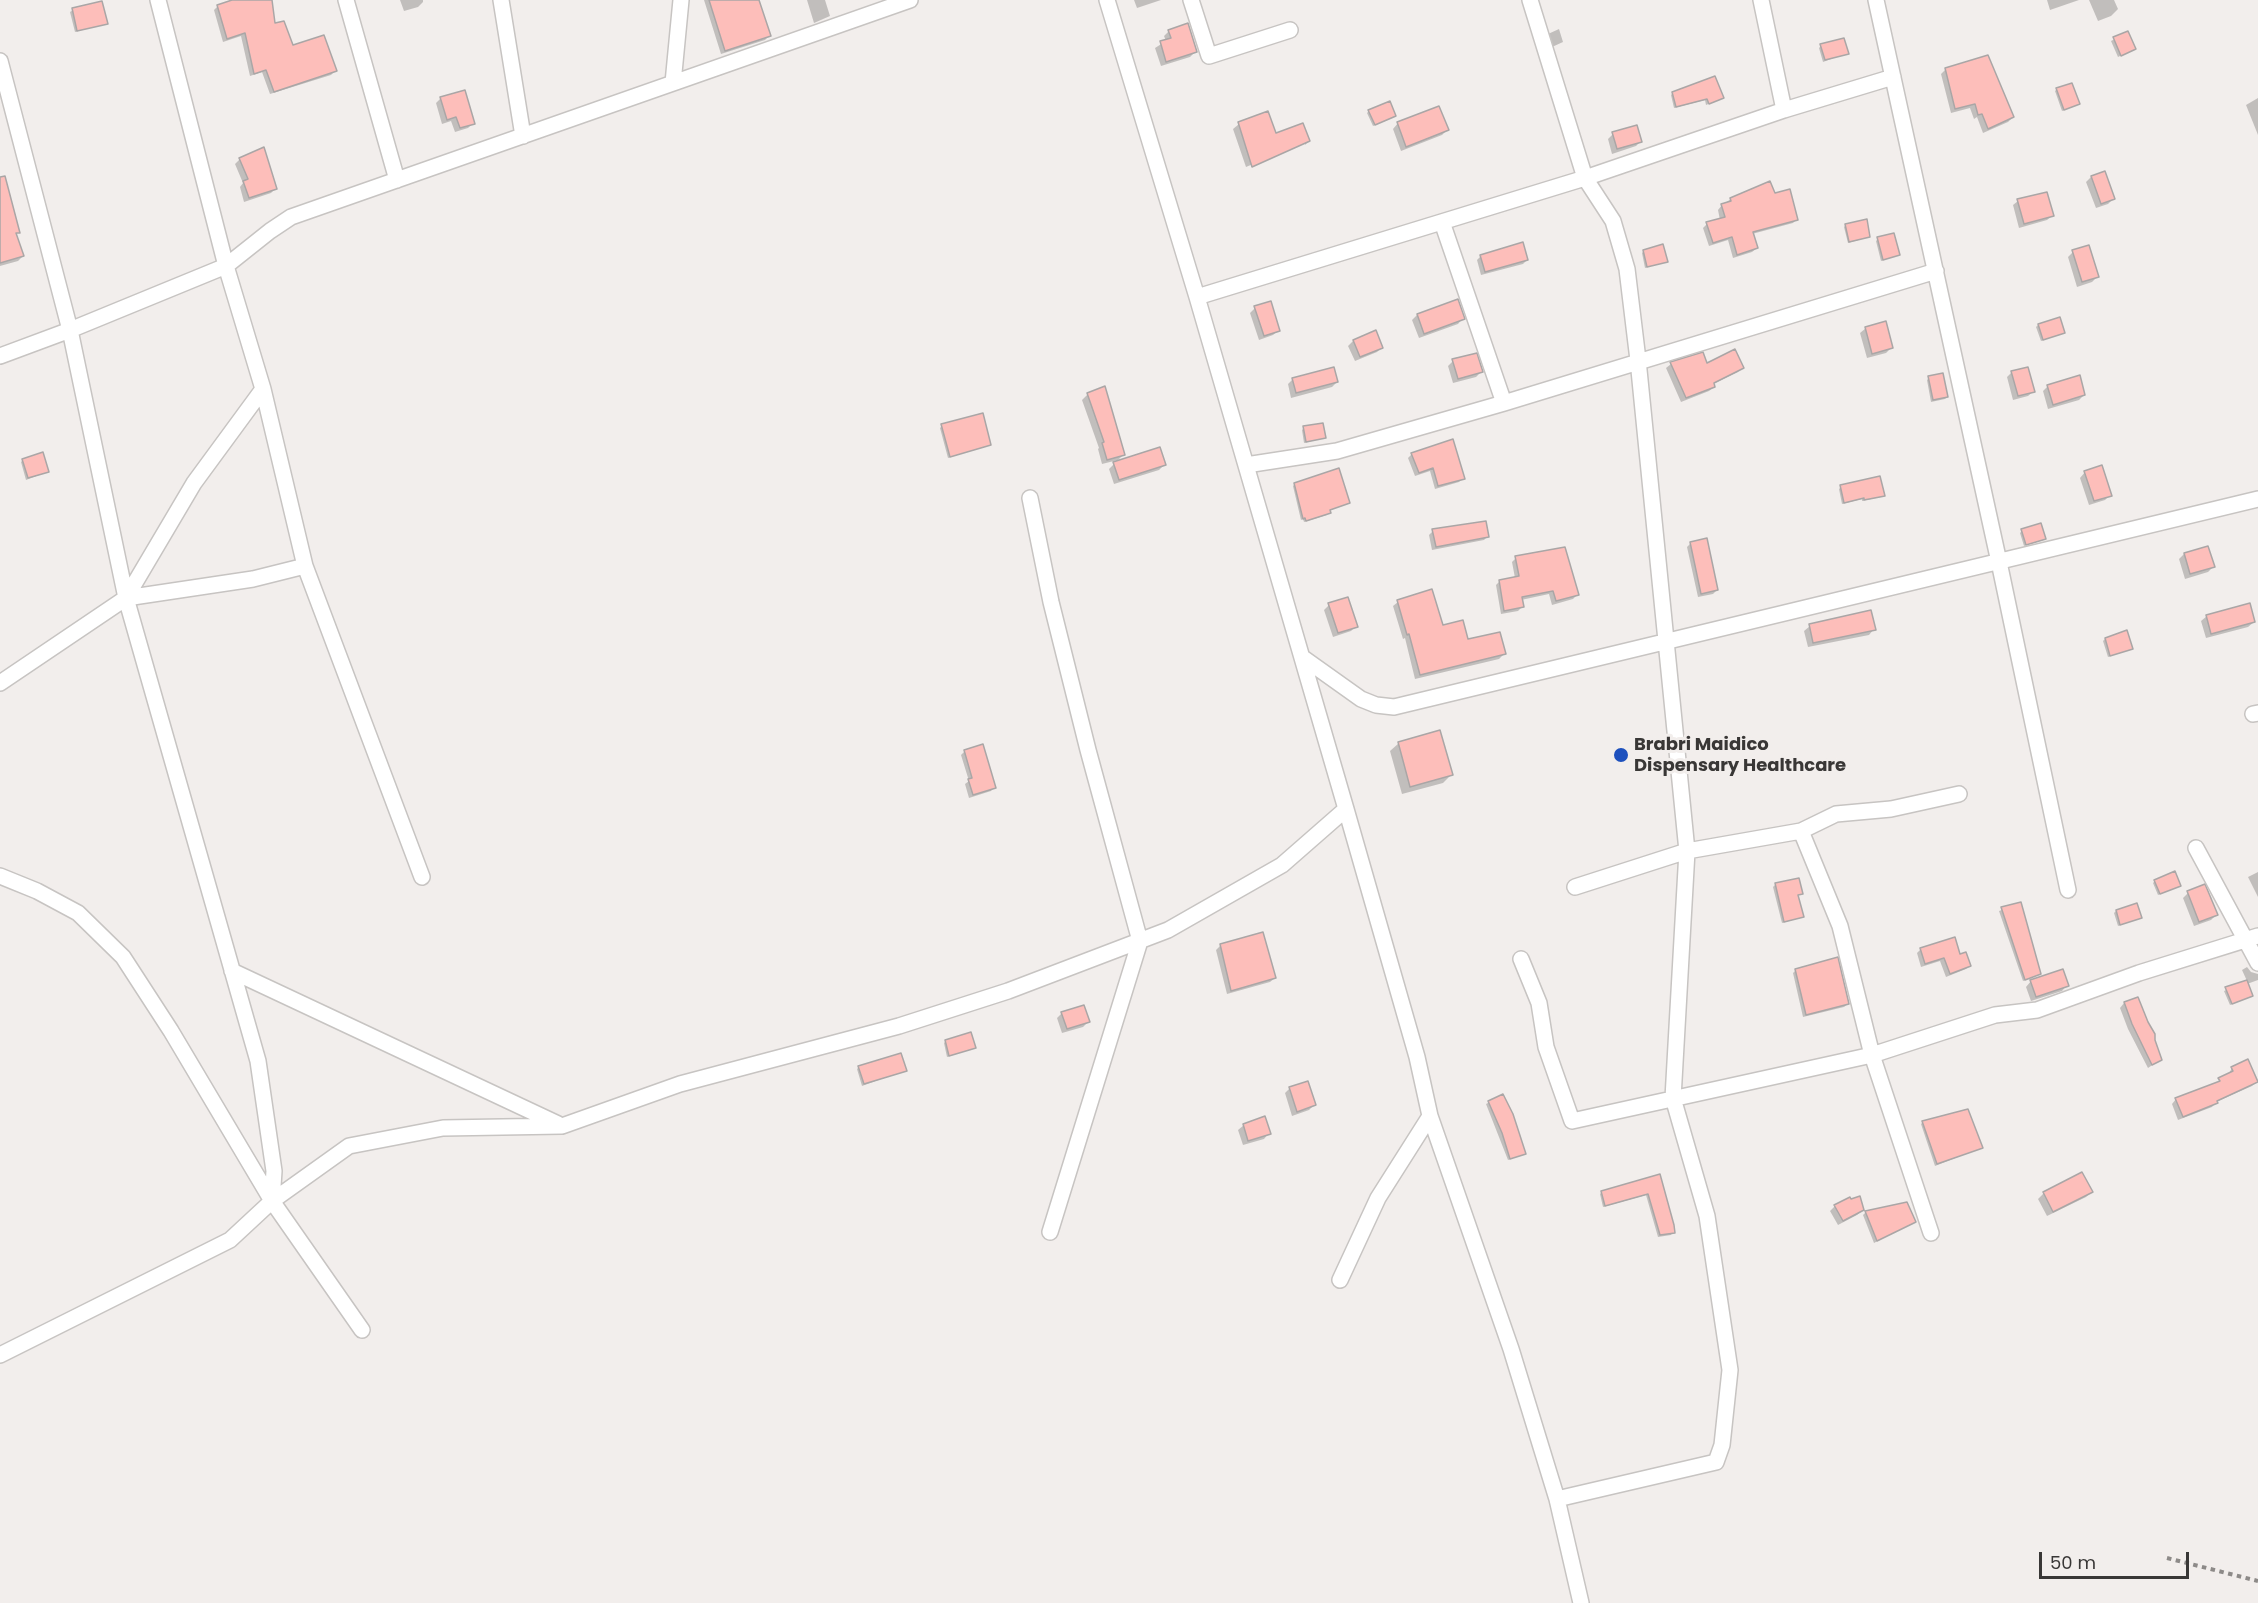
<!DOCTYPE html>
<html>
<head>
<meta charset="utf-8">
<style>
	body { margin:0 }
	#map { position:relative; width:2258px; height:1603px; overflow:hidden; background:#f2eeec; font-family:Poppins,sans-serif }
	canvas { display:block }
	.scale { position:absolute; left:2039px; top:1552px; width:150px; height:27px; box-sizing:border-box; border:3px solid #393736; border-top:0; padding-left:8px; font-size:18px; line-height:21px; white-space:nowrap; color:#393736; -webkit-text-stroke:4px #f2eeec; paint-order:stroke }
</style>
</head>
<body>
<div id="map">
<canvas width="2258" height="1603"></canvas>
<div class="scale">50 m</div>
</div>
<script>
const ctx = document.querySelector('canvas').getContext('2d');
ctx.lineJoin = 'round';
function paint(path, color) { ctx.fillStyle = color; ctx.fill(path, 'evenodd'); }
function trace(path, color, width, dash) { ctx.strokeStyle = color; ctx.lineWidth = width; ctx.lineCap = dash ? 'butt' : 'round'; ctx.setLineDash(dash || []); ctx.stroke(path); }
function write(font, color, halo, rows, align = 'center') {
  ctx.font = font + ' Poppins,sans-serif'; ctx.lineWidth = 6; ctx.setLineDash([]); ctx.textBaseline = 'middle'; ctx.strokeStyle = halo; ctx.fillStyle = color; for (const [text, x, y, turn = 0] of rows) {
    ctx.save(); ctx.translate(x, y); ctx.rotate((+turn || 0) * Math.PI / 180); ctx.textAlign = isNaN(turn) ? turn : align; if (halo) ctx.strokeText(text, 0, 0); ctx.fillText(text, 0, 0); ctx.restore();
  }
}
paint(new Path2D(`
	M238 0H270L274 25 292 47 335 71 331 75 270 94 262 72 250 76 241 36 223 42 214 10 218 6Z
	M400 0H423V2L418 7 404 11Z
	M704 0H757L769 36 765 40 721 54Z
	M807 0H825L830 16 814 23Z
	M1134 0H1161L1137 8Z
	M2047 0H2079L2050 10Z
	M2089 0H2114L2118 9 2111 16 2098 21Z
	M73 10 106 23 75 32 70 12Z
	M1559 29 1563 42 1552 47 1548 34Z
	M1169 31 1195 52 1190 57 1161 66 1155 48 1166 41 1164 36Z
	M2127 33 2134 49 2118 57 2111 41Z
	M1821 46 1847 53 1823 62 1819 48Z
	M1946 69 2013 117 2008 122 1983 133 1977 117 1974 119 1970 108 1951 113 1941 74Z
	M2057 89 2078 104 2062 111 2055 91Z
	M1673 93 1722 98 1706 105 1705 100 1674 108 1671 95Z
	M441 98 473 123 468 128 455 132 451 121 442 124 436 103Z
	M2258 98V135L2246 105Z
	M1369 111 1392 118 1373 126 1367 113Z
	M1398 123 1447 130 1442 135 1401 151 1393 129Z
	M1239 124 1275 135 1309 141 1305 145V142L1246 167 1233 129Z
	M1613 134 1641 141 1636 146 1612 154 1608 139Z
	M240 159 275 189 271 193 244 202 240 187 243 183 235 164Z
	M2104 173 2113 199 2108 204 2096 208 2086 182 2091 177Z
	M1774 195 1797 219 1793 223 1752 234 1757 248 1752 252 1733 258 1728 240 1709 246 1703 228 1707 224 1720 220 1718 210 1722 205 1731 199Z
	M2018 201 2052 216 2047 220 2019 228 2013 205Z
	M1846 225 1869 237 1848 243 1844 227Z
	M0 228 23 256 18 261 0 266Z
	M1878 239 1898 255 1881 261 1876 241Z
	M1644 251 1666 261 1645 268 1642 253Z
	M2073 252 2097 277 2092 282 2077 287 2068 257Z
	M1481 256 1527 260 1523 264 1481 275 1477 260Z
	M1457 301 1463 318 1458 324 1419 338 1412 320 1417 315Z
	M1255 308 1279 330 1273 335 1259 340 1250 313Z
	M2038 325 2063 333 2041 341 2036 327Z
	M1866 328 1891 348 1886 353 1867 358 1860 333Z
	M1353 341 1382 347 1377 352 1355 361 1348 346Z
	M1453 361 1481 372 1476 377 1453 383 1448 366Z
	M1671 364 1706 365 1742 367 1738 372 1713 384 1714 387 1709 391 1681 402 1666 368Z
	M2012 372 2034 391 2028 396 2013 400 2007 377Z
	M1929 378 1947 397 1945 399 1931 402 1927 380Z
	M1293 379 1337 382 1332 387 1291 398 1288 384Z
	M2048 386 2084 395 2079 400 2048 409 2043 391Z
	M1088 394 1123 455 1114 464 1164 465 1159 470 1114 484 1109 469 1118 460 1102 464 1098 449 1099 448 1082 400Z
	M942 426 989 444 948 458 940 428Z
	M1304 428 1324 438 1304 443 1302 430Z
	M1412 454 1463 478 1459 482 1435 489 1430 471 1415 476 1408 458Z
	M23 460 47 472 26 480 21 462Z
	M2085 472 2110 495 2105 500 2089 505 2080 478Z
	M1295 484 1348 503 1328 511 1327 515 1304 522 1303 519 1301 520 1293 486Z
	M1841 487 1883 495 1881 497 1862 501V499L1842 504 1839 489Z
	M1433 531 1488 536 1484 540 1432 550 1429 535Z
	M2022 531 2044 538 2024 546 2020 533Z
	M1691 543 1717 590 1713 594 1698 597 1687 547Z
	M2184 554 2213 567 2208 572 2185 579 2179 559Z
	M1516 558 1577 595 1573 599 1552 605 1549 594 1521 600 1522 607 1518 611 1501 614 1496 585 1500 581 1515 578 1512 562Z
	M1398 602 1467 641 1504 654 1499 659 1415 679 1405 638 1403 639 1393 606Z
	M1329 605 1356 626 1351 631 1333 637 1324 610Z
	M2207 616 2254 622 2248 627 2206 638 2201 621Z
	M1810 626 1874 629 1869 635 1808 647 1804 631Z
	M2105 639 2131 648 2108 657 2103 641Z
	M1399 743 1451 775 1443 783 1402 794 1390 751Z
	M965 751 994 787 991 791 969 798 965 784 969 781 961 755Z
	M2258 872V897L2248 877Z
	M2155 881 2180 886 2158 895 2153 883Z
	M1775 885 1801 894 1796 896 1803 916 1800 918 1782 923 1773 887Z
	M2188 893 2216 915 2211 920 2194 926 2183 898Z
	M2020 904 2040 974 2023 981 1999 911Z
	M2116 911 2140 918 2118 926 2114 913Z
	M1221 945 1275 978 1270 982 1227 994 1216 950Z
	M1921 949 1959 956 1970 965 1966 969 1946 977 1940 961 1921 967 1917 953Z
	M2247 967 2251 972 2258 974V980L2247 984 2251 996 2230 1005 2224 991 2247 981 2242 970Z
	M1796 970 1848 1004 1844 1007 1803 1017 1793 973Z
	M2031 981 2067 985 2062 991 2031 1001 2026 987Z
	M2138 998 2160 1060 2148 1068 2128 1029 2120 1008 2124 1003Z
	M1062 1013 1088 1022 1083 1027 1062 1033 1057 1018Z
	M946 1041 974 1048 947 1057 944 1043Z
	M859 1067 906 1070 862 1086 857 1069Z
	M2232 1068 2256 1082 2252 1086 2216 1102 2212 1107 2178 1120 2172 1104 2176 1099 2215 1084 2228 1075Z
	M1290 1088 1314 1105 1309 1110 1292 1116 1285 1093Z
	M1502 1096 1524 1154 1508 1160 1486 1104Z
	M1923 1122 1981 1148 1935 1166 1921 1124Z
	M1244 1125 1269 1133 1264 1139 1243 1145 1238 1130Z
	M2081 1174 2091 1192 2086 1197 2047 1216 2038 1199 2043 1194Z
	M1659 1176 1673 1232 1671 1235 1658 1237 1646 1195 1603 1207 1600 1194 1602 1192Z
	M1835 1206 1863 1210 1857 1215 1838 1225 1830 1211Z
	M1866 1212 1914 1222 1874 1243 1863 1215Z`), '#0003');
const building = new Path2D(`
	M232 0H272L275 23 284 21 293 45 324 35 337 71 274 92 266 70 254 74 245 33 227 39 217 5Z
	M709 0H759L771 36 725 51Z
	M102 1 108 24 77 31 72 8Z
	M1188 23 1197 52 1166 62 1160 41 1171 38 1168 30Z
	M2128 31 2136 49 2121 56 2113 37Z
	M1844 38 1849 54 1825 60 1820 44Z
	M1988 55 2014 117 1988 129 1982 114 1978 115 1975 104 1955 109 1945 68Z
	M1715 76 1724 98 1709 104 1707 99 1676 107 1672 92Z
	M2072 83 2080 104 2064 110 2056 88Z
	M465 90 475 124 460 128 456 117 447 120 440 97Z
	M1390 101 1396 116 1375 125 1368 110Z
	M1439 106 1449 130 1406 147 1397 122Z
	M1268 111 1276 133 1303 123 1310 141 1252 167 1238 122Z
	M1637 125 1642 142 1617 149 1612 132Z
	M264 147 277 189 249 198 243 181 248 179 239 158Z
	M2105 171 2115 199 2101 204 2091 176Z
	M5 176 20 233H16L24 256 0 263V177Z
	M1770 181 1775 193 1790 189 1798 220 1753 232 1758 248 1737 255 1732 237 1713 243 1706 222 1725 217 1721 204 1731 201 1730 198Z
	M2047 192 2054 216 2024 224 2017 199Z
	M1867 219 1870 237 1849 242 1845 224Z
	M1894 233 1900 255 1883 260 1877 237Z
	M1523 242 1528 260 1485 272 1480 255Z
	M1663 244 1668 262 1647 267 1643 250Z
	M2089 245 2099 277 2082 282 2072 250Z
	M1458 299 1465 319 1424 334 1417 314Z
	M1271 301 1280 331 1264 336 1254 306Z
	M2060 317 2065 333 2043 340 2038 324Z
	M1886 321 1893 348 1872 354 1865 327Z
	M1376 330 1383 348 1360 357 1353 340Z
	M1735 349 1744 368 1714 383 1715 387 1686 398 1670 362 1703 352 1707 363Z
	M1477 353 1483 372 1458 379 1452 359Z
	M1334 367 1338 382 1296 393 1292 378Z
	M2028 367 2035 392 2018 396 2011 371Z
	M1943 373 1948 397 1933 400 1928 376Z
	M2080 375 2085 395 2053 405 2047 385Z
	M1105 386 1125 455 1107 460 1102 443 1104 442 1087 393Z
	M983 413 991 445 950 457 941 424Z
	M1323 423 1326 438 1306 442 1303 426Z
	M1453 439 1465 479 1438 486 1433 468 1419 473 1411 453Z
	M1160 447 1166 465 1119 480 1113 462Z
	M43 452 49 472 28 478 22 459Z
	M2102 465 2112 496 2094 501 2084 471Z
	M1339 468 1350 503 1330 510 1331 513 1306 521 1305 518 1303 519 1294 483Z
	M1880 476 1885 496 1864 500V498L1844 503 1840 485Z
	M1486 521 1489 537 1436 547 1432 529Z
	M2041 523 2046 539 2026 545 2021 529Z
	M1707 538 1718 590 1701 594 1690 542Z
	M2208 546 2215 567 2190 574 2184 553Z
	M1565 547 1579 595 1556 601 1553 591 1522 597 1524 607 1504 611 1499 580 1519 576 1515 556Z
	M1432 589 1443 625 1463 620 1468 639 1500 632 1506 654 1420 675 1409 634 1407 635 1397 600Z
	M1348 597 1358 627 1338 633 1328 603Z
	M2250 603 2255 622 2211 634 2206 615Z
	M1871 610 1876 630 1813 643 1809 624Z
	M2127 630 2133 649 2110 656 2105 638Z
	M1440 730 1453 775 1410 787 1398 742Z
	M983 744 996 788 973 795 968 779 972 778 964 750Z
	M2175 871 2181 886 2160 894 2154 880Z
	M1799 878 1803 894 1798 895 1804 917 1784 922 1775 883Z
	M2205 884 2218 915 2199 922 2187 891Z
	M2021 902 2041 974 2025 980 2001 907Z
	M2137 903 2142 918 2120 925 2116 910Z
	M1263 932 1276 978 1231 991 1220 944Z
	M1955 937 1960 954 1966 952 1971 966 1950 974 1944 958 1925 964 1920 948Z
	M1838 957 1849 1004 1806 1015 1795 969Z
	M2063 969 2069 986 2036 997 2030 980Z
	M2247 980 2253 996 2232 1004 2225 987Z
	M2138 997 2148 1022 2155 1034V1040L2162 1060 2152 1065 2132 1024 2124 1002Z
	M1084 1005 1090 1022 1067 1029 1061 1012Z
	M971 1032 976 1048 949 1056 945 1040Z
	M901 1053 907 1071 864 1084 858 1066Z
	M2248 1059 2258 1082 2217 1101 2218 1103 2183 1117 2175 1098 2220 1081 2218 1078 2233 1071 2231 1067Z
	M1308 1081 1316 1105 1297 1112 1289 1087Z
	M1503 1094 1513 1114 1526 1154 1510 1159 1502 1133 1488 1101Z
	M1968 1109 1983 1148 1937 1164 1922 1121Z
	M1265 1116 1271 1134 1248 1141 1243 1124Z
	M2082 1172 2093 1192 2053 1212 2043 1192Z
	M1660 1174 1674 1225 1675 1233 1660 1235 1648 1194 1605 1206 1601 1191Z
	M1860 1196 1864 1210 1843 1221 1834 1205 1850 1197 1851 1199Z
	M1907 1202 1916 1222 1877 1241 1865 1211Z`);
paint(building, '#fdbeba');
trace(building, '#aaa6a6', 1.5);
const minor = new Path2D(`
	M346 0 397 180
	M501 0 523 136
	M1107 0 1197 297 1346 809 1417 1057 1430 1116 1511 1349 1557 1499 1581 1603
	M1191 0 1209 56 1290 30
	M1530 0 1585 178 1613 221 1627 269 1638 360 1687 851 1673 1098 1707 1216 1730 1370 1722 1445 1716 1462 1557 1499
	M1761 0 1784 110
	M1876 0 1999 562 2068 890
	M0 61 70 330 126 598 258 1061 274 1171 272 1201
	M673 83 681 0
	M1442 222 1504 403
	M1197 297 1585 178 1784 110 1893 77
	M0 356 70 330 226 266 270 231 291 217 910 0
	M263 389 305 566 422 877
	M1246 465 1337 451 1504 403 1936 271
	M1030 498 1051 602 1088 750 1140 941 1050 1232
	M126 598 253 579 305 566
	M1302 657 1361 699 1376 705 1394 707 2258 499
	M0 683 126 598 194 483 263 389 226 266 158 0
	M2253 714 2258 713
	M1801 831 1840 926 1872 1055 1931 1233
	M2196 848 2258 963
	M0 876 37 891 78 913 123 957 171 1031 272 1201 362 1330
	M1575 887 1687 851 1801 831 1836 814 1891 809 1959 794
	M1521 959 1539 1003 1546 1047 1572 1121 1872 1055 1995 1015 2037 1010 2139 973 2258 936
	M232 971 558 1124
	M1340 1280 1378 1198 1430 1116
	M0 1355 230 1240 272 1201 349 1146 443 1128 562 1126 680 1084 899 1026 1008 991 1168 930 1282 865 1346 809`);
trace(minor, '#c7c4c2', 18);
trace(new Path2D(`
	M2167 1558 2258 1581`), '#8d8a88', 4, [4.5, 4.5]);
trace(minor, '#fff', 15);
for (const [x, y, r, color] of [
	[1621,755,8,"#1d50bd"]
]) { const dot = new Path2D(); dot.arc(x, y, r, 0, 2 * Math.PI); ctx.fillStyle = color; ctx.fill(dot); trace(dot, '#f2eeec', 2); }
write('bold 18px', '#393736', '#f2eeec', [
	["Brabri Maidico",1634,745],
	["Dispensary Healthcare",1634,766]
], 'left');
</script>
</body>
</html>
